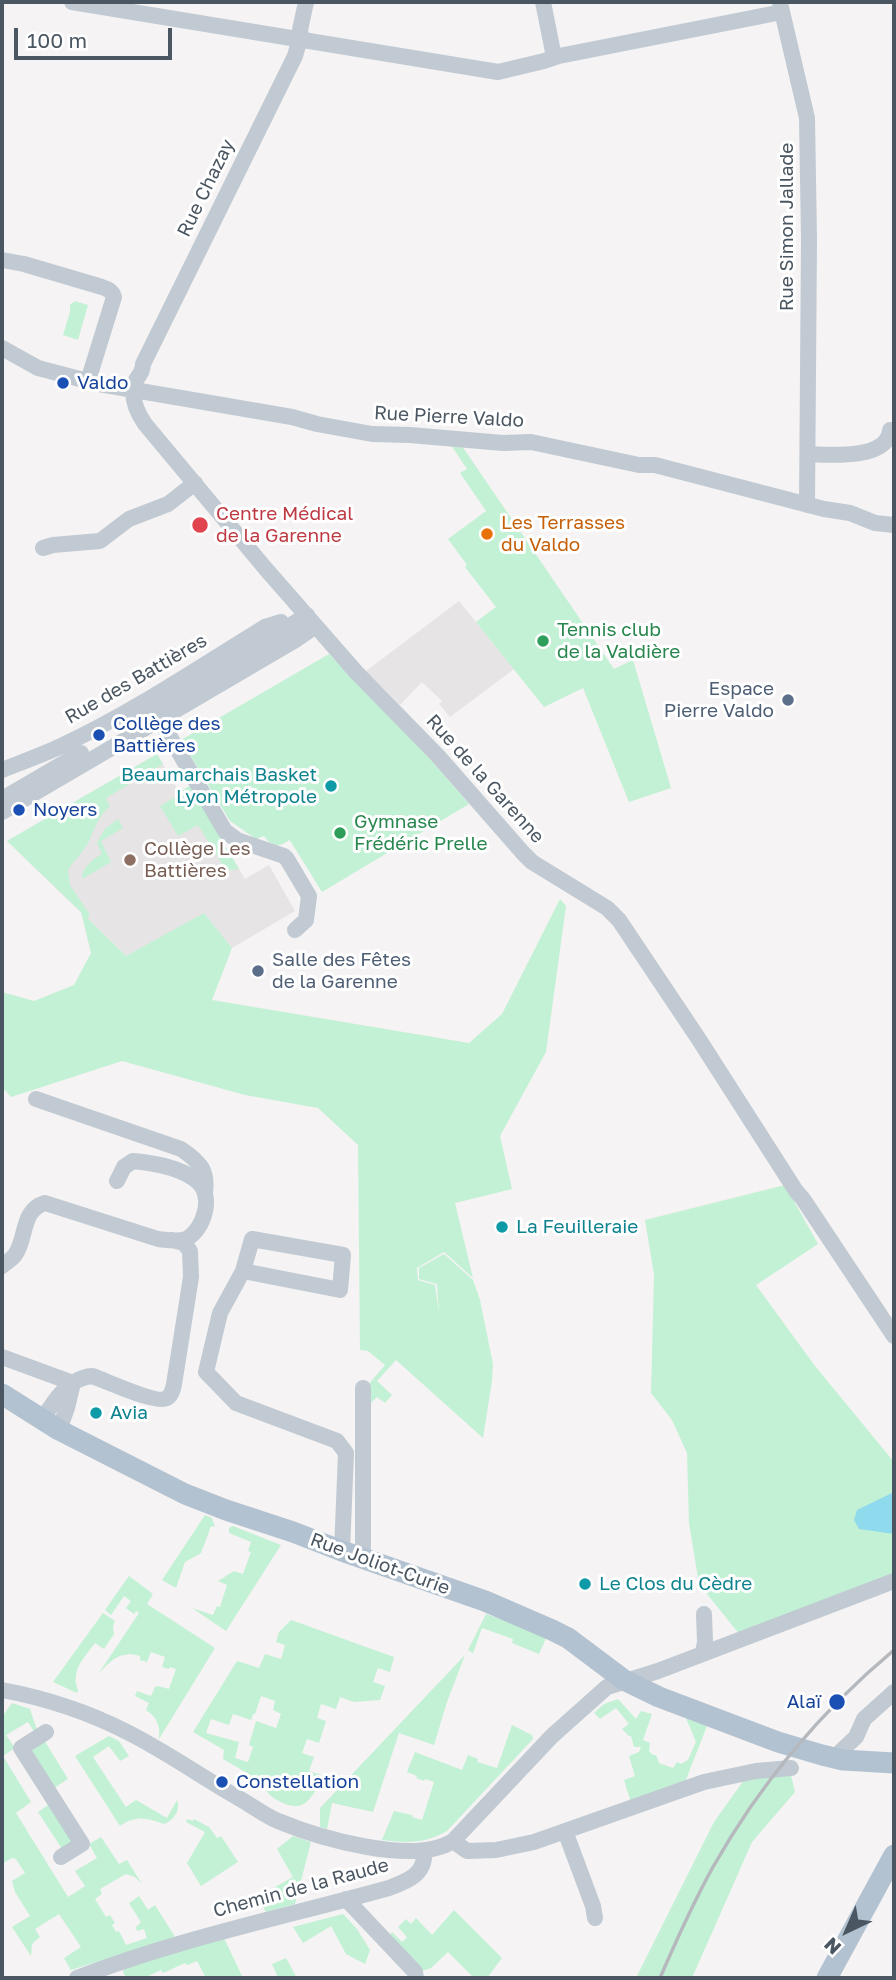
<!DOCTYPE html>
<html>
<head>
<meta charset="utf-8">
<style>
	body { margin:0 }
	#map { position:relative; width:896px; height:1980px; overflow:hidden; background:#f5f3f3; font-family:"Golos Text",sans-serif }
	canvas { display:block }
	.frame { position:absolute; inset:0; border:4px solid #4a5661; pointer-events:none }
	.north { position:absolute; left:812px; top:1896px; width:70px; height:70px; -webkit-text-stroke:5px #fff; paint-order:stroke; rotate:224deg; font-size:19px; font-weight:700; line-height:28px; text-align:center; color:#4a5661 }
	.north::after { content:''; display:block; margin:auto; width:24px; height:32px; background:#4a5661; clip-path:polygon(50% 0,100% 100%,50% 72%,0 100%) }
	.scale { position:absolute; left:14px; top:28px; width:158px; height:32px; box-sizing:border-box; border:4px solid #4a5661; border-top:0; padding-left:9px; font-size:21px; line-height:24px; white-space:nowrap; color:#4a5661; -webkit-text-stroke:5px #fff; paint-order:stroke }
</style>
</head>
<body>
<div id="map">
<canvas width="896" height="1980"></canvas>
<div class="frame"></div>
<div class="north">N</div>
<div class="scale">100 m</div>
</div>
<script>
const ctx = document.querySelector('canvas').getContext('2d');
ctx.lineJoin = 'round';
function paint(path, color) { ctx.fillStyle = color; ctx.fill(path, 'evenodd'); }
function trace(path, color, width, dash) { ctx.strokeStyle = color; ctx.lineWidth = width; ctx.lineCap = dash ? 'butt' : 'round'; ctx.setLineDash(dash || []); ctx.stroke(path); }
function write(font, color, halo, rows, align = 'center') {
  ctx.font = font + ' "Golos Text",sans-serif'; ctx.lineWidth = 6; ctx.setLineDash([]); ctx.textBaseline = 'middle'; ctx.strokeStyle = halo; ctx.fillStyle = color; for (const [text, x, y, turn = 0] of rows) {
    ctx.save(); ctx.translate(x, y); ctx.rotate((+turn || 0) * Math.PI / 180); ctx.textAlign = isNaN(turn) ? turn : align; if (halo) ctx.strokeText(text, 0, 0); ctx.fillText(text, 0, 0); ctx.restore();
  }
}
paint(new Path2D(`
	M459 601 514 669 450 717 439 704 442 701 422 682 400 705 366 671Z
	M157 754 179 792 190 786 245 879 269 865 295 911 232 948 204 914 126 956 7 841Z`), '#e6e4e5');
paint(new Path2D(`
	M75 301 88 305 78 340 63 335 70 312V305Z
	M451 445 462 446 614 669 633 660 671 788 629 802 583 688 544 707 476 622 496 607 465 567 467 565 448 539 486 511 460 473 467 469Z
	M329 654 431 760 469 804 322 892 291 842 289 840C279 848 271 846 264 836L256 839 230 821 181 740Z
	M157 754 163 764 106 798 110 806C98 817 95 827 89 841 84 852 74 860 68 870L70 885 90 915 87 918 126 956 204 913 232 948 212 1000 469 1043 502 1014 560 899 566 906 546 1052 500 1136 512 1189 455 1203 473 1278 444 1252 417 1268 418 1280 435 1285 439 1314 437 1284 419 1279V1268L444 1254 473 1280 480 1300 493 1364 492 1381 483 1438 396 1360 377 1381 392 1395 385 1403 377 1397 369 1405 368 1385 385 1365 368 1351 360 1350 358 1145 318 1108 245 1095 122 1061 11 1097 2 1087V992L34 1001 74 985 91 953 81 912 7 841Z
	M190 786 239 869 223 871 219 866 222 864 198 825 178 836 160 806 180 794 179 792Z
	M118 819 123 828 101 841 111 862 82 879C82 867 92 860 102 854L97 843 104 830Z
	M785 1185 818 1244 756 1285 815 1366 894 1462V1576L740 1635 699 1584 689 1523 687 1453 672 1420 651 1393 654 1275 645 1220Z
	M205 1515 212 1518 215 1527 211 1526 201 1553 185 1562 176 1588 162 1580Z
	M233 1526 281 1545 226 1631 192 1608 213 1615 217 1606 220 1607 227 1585 218 1581 234 1571 243 1574 251 1552 248 1551 251 1542 229 1533V1528Z
	M129 1576 153 1594 147 1604 215 1648 159 1739C160 1726 158 1718 146 1710L149 1703 135 1696 137 1691 151 1696 155 1687 158 1686 169 1689 176 1669 170 1667 169 1669 162 1667 165 1657 151 1652 147 1662 140 1660V1656C120 1650 112 1660 99 1673L139 1613 136 1611 134 1614 126 1608 131 1601 124 1596 111 1615 105 1610Z
	M103 1613 115 1621 113 1626 114 1634 104 1649 95 1643C85 1657 70 1670 78 1690L77 1693 53 1682Z
	M486 1614 547 1636 539 1654 512 1643 513 1639 482 1628 473 1653 468 1650Z
	M291 1620 394 1657 390 1672 378 1668 373 1682 385 1686 380 1700 354 1702 340 1697 336 1709 321 1704 317 1718 326 1721 319 1743 307 1739 302 1753 314 1757 309 1771 324 1776C311 1798 305 1816 277 1800 270 1796 265 1791 264 1783L223 1759 224 1750 193 1732 237 1661 259 1668 265 1654 281 1659 285 1645 276 1642 279 1632ZM261 1696 275 1701 273 1710 281 1714 276 1728 256 1721 249 1745 253 1747 248 1762 235 1758 239 1742 206 1733 211 1719 229 1725 233 1714 251 1720 253 1714H255Z
	M465 1655 447 1702 434 1745 399 1733 373 1812 332 1803 327 1829 320 1827V1808Z
	M618 1699 636 1719 641 1711 652 1714 643 1740 650 1743 649 1751 653 1755H656L659 1763 673 1768 677 1762 681 1764 688 1760 696 1742 686 1718 707 1726 685 1782 631 1803 624 1780 635 1776 629 1756 639 1752 641 1747H634L631 1736H629L622 1729 629 1724 616 1708 600 1719 594 1713 604 1704Z
	M12 1703 30 1709 36 1727 68 1779 51 1790 24 1749 39 1739 28 1722 6 1735 15 1748 3 1756 31 1802 16 1813 68 1897 85 1886 75 1871 97 1858 89 1844 101 1837 119 1864 127 1860 142 1884 135 1877 126 1874 100 1889 102 1894 95 1899 106 1917 110 1915 115 1923 112 1925 116 1932 119 1931 126 1945 147 1938 144 1929 137 1931 136 1927 141 1922 129 1903 139 1896 148 1910 155 1905 175 1937 71 1970 64 1958 81 1947 59 1914 35 1929 40 1937 32 1944 31 1956 12 1927 30 1916 15 1892 12 1881 25 1873 16 1859 12 1858 2 1864V1717Z
	M512 1725 532 1735 533 1739 447 1831C425 1844 406 1843 382 1840L394 1811 412 1815V1817L422 1820 434 1782 425 1779 424 1781 416 1778 417 1776 407 1772 415 1752 462 1770 468 1755 478 1759 477 1762 497 1768Z
	M109 1736 119 1741 129 1756 120 1761 109 1746 93 1757 126 1807 136 1800 167 1818 177 1800C181 1809 174 1821 164 1824 147 1818 135 1815 120 1826L75 1756Z
	M790 1771 795 1792 752 1842 692 1978H636L714 1822 744 1780Z
	M51 1803 77 1843 64 1852 38 1812Z
	M187 1819 193 1821 194 1819 209 1827 217 1838 221 1836 238 1862 201 1886 187 1863 205 1832 186 1822Z
	M293 1836 311 1842 295 1904 266 1912 257 1897 293 1877 277 1849Z
	M454 1910 502 1958 487 1978H474L448 1952 431 1968 422 1971 389 1936 392 1932 402 1942 407 1937 398 1927 406 1919 411 1924 416 1918 432 1935Z
	M343 1914 357 1929 370 1950 365 1964 346 1954 331 1926 303 1943 293 1927Z
	M224 1938 243 1978H206L197 1961 187 1965 185 1963 163 1973 161 1970 144 1978H126L123 1972 124 1968Z
	M286 1958 297 1978H278L272 1964Z`), '#c3f1d5');
paint(new Path2D(`
	M894 1492V1534L859 1529 854 1520 857 1510Z`), '#90daee');
trace(new Path2D(`
	M72 2 498 72 544 61 559 56 782 12
	M306 2 300 30 301 35 295 56 143 364C143 371 140 374 136 380 129 396 136 411 145 424L265 568 356 672 438 756 523 853 532 862 607 908 619 920 698 1038 796 1191 803 1199 894 1336
	M543 2 554 57
	M780 3 807 118 809 239 807 505
	M2 260 24 264 102 287C108 289 112 291 114 297L88 381
	M2 348 38 368 99 384 292 417 317 424 372 434 410 435 503 443 531 442 639 465H655L824 509 850 513 875 523 894 525
	M808 454C829 455 888 460 890 430
	M43 548 53 545 100 541 129 519 168 504 195 483
	M156 713 225 831 237 840 284 856 287 859 309 896 306 920 295 930
	M134 723 307 615
	M2 770C22 762 42 755 61 746 132 713 198 668 265 627L281 622 284 627
	M2 799 81 753
	M2 812 297 639 316 626
	M36 1099 181 1149C200 1162 208 1170 205 1193
	M2 1266C6 1263 12 1259 15 1255 27 1238 21 1210 45 1203L158 1239C167 1240 178 1242 186 1239 205 1229 214 1195 197 1181 180 1167 154 1163 133 1161L124 1167 117 1181
	M243 1271 340 1290 343 1255 252 1239 243 1271 220 1313 206 1372 236 1403 337 1441 346 1453 342 1551
	M2 1357 73 1383
	M363 1388V1559
	M42 1420C54 1401 68 1378 92 1376 105 1380 157 1405 167 1398 173 1394 174 1385 175 1378L191 1277 190 1251 184 1243 172 1240
	M59 1430 67 1408 73 1383
	M703 1652 705 1642 704 1614
	M2 1690C45 1698 88 1712 127 1732 167 1752 203 1778 242 1800 254 1807 266 1816 278 1821 319 1838 414 1866 453 1841L552 1736 607 1687 658 1671 894 1581
	M46 1732 21 1748 82 1844 61 1857
	M841 1751 856 1737 864 1719 894 1692
	M565 1831 593 1906 595 1918
	M453 1841 467 1851 496 1850 534 1842 704 1782 756 1771 791 1768
	M346 1899 415 1972 416 1978
	M77 1978C178 1939 284 1917 389 1888 408 1881 426 1874 424 1851`), '#c1cad2', 16);
trace(new Path2D(`
	M2 1394 59 1430 185 1494 226 1510 293 1532 342 1551 485 1601 552 1630 568 1638 624 1680 659 1697 778 1742 822 1755 843 1760 894 1763
	M827 1978 894 1855`), '#b3c2d1', 21);
trace(new Path2D(`
	M660 1978C676 1941 693 1903 713 1867 760 1784 821 1711 894 1650`), '#b5b8bd', 3.5);
for (const [x, y, r, color] of [
	[63,383,7,"#1a4fb4"],
	[200,525,9,"#e0444e"],
	[487,534,7,"#e8710a"],
	[543,641,7,"#2e9e5b"],
	[788,700,7,"#5c6f8a"],
	[99,735,7,"#1a4fb4"],
	[331,786,7,"#0f9aa8"],
	[19,810,7,"#1a4fb4"],
	[340,833,7,"#2e9e5b"],
	[130,860,7,"#8d6e63"],
	[258,971,7,"#5c6f8a"],
	[502,1227,7,"#0f9aa8"],
	[96,1413,7,"#0f9aa8"],
	[585,1584,7,"#0f9aa8"],
	[837,1702,9,"#1a4fb4"],
	[222,1782,7,"#1a4fb4"]
]) { const dot = new Path2D(); dot.arc(x, y, r, 0, 2 * Math.PI); ctx.fillStyle = color; ctx.fill(dot); trace(dot, '#fff', 2.5); }
write('19px', '#4a5661', '#fff', [
	["Rue Chazay",206,188,-64],
	["Rue Simon Jallade",787,227,-90],
	["Rue Pierre Valdo",449,417,3],
	["Rue des Battières",136,679,-30],
	["Rue de la Garenne",485,779,48],
	["Rue Joliot-Curie",380,1564,20],
	["Chemin de la Raude",301,1888,-15]
]);
write('19px', '#164399', '#fff', [
	["Valdo",77,383],
	["Collège des",113,724],
	["Battières",113,746],
	["Noyers",33,810],
	["Alaï",821,1702,"right"],
	["Constellation",236,1782]
], 'left');
write('19px', '#be3a42', '#fff', [
	["Centre Médical",216,514],
	["de la Garenne",216,536]
], 'left');
write('19px', '#c56008', '#fff', [
	["Les Terrasses",501,523],
	["du Valdo",501,545]
], 'left');
write('19px', '#27864d', '#fff', [
	["Tennis club",557,630],
	["de la Valdière",557,652],
	["Gymnase",354,822],
	["Frédéric Prelle",354,844]
], 'left');
write('19px', '#4e5e75', '#fff', [
	["Espace",774,689],
	["Pierre Valdo",774,711],
	["Salle des Fêtes",272,960,"left"],
	["de la Garenne",272,982,"left"]
], 'right');
write('19px', '#0d838f', '#fff', [
	["Beaumarchais Basket",317,775,"right"],
	["Lyon Métropole",317,797,"right"],
	["La Feuilleraie",516,1227],
	["Avia",110,1413],
	["Le Clos du Cèdre",599,1584]
], 'left');
write('19px', '#785e54', '#fff', [
	["Collège Les",144,849],
	["Battières",144,871]
], 'left');
</script>
</body>
</html>
